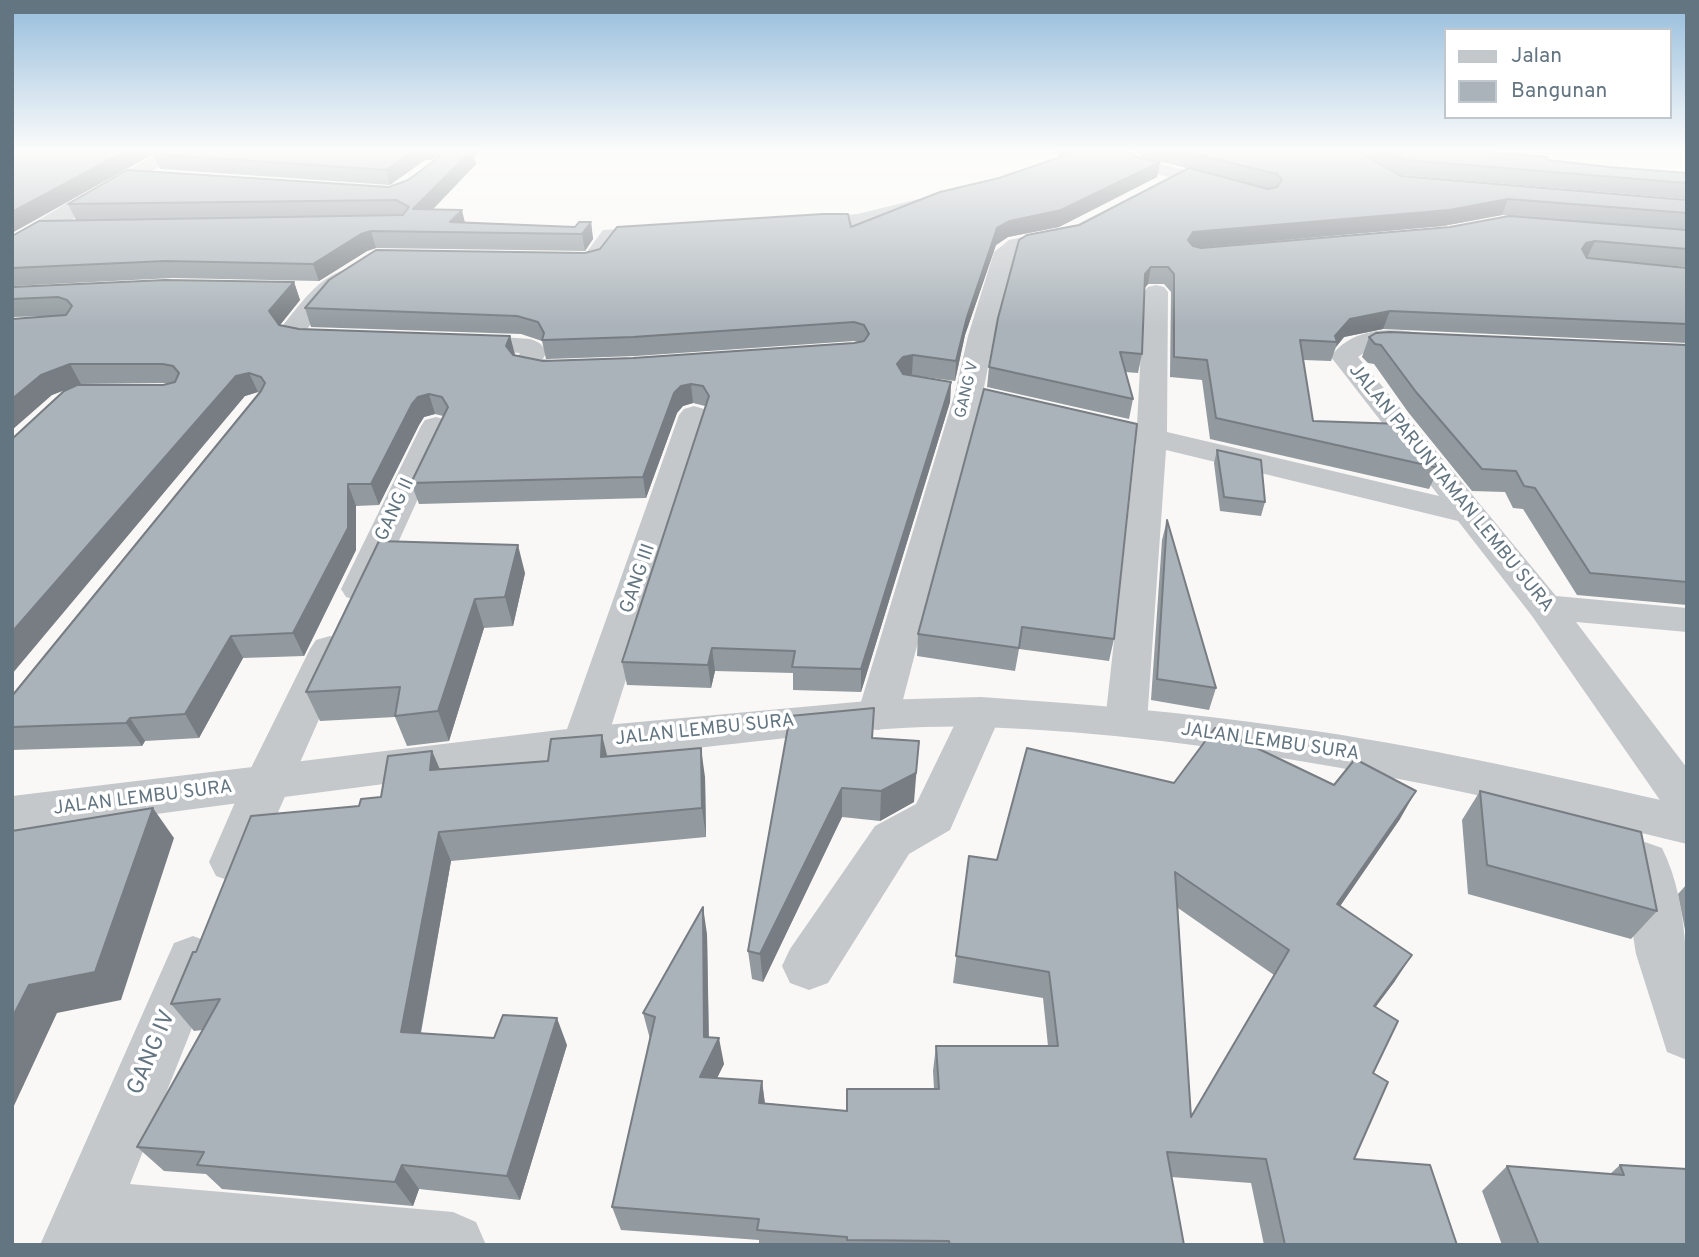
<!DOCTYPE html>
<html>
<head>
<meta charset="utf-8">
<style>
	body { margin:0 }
	#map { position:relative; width:1699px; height:1257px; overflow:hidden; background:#f9f8f6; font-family:Overpass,sans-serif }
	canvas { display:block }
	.frame { position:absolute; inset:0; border:14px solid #637581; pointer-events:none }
	.legend { position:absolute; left:1444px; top:28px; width:228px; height:91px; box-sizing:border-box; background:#fff; border:2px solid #c1c8cd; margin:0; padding:9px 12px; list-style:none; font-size:21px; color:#637581 }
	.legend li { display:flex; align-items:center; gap:14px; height:35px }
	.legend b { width:35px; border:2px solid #c1c8cd }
</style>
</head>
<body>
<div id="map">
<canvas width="1699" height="1257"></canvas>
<div class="frame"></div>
<ul class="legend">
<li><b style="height:9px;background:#c4c8cb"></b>Jalan</li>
<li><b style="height:19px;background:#aab3b9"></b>Bangunan</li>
</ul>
</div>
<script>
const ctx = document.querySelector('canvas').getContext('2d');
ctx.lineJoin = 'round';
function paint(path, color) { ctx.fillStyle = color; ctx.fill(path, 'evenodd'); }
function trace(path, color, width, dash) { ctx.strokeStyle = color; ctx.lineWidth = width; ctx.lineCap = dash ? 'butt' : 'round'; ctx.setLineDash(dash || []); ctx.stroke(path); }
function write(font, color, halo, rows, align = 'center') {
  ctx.font = font + ' Overpass,sans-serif'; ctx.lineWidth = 7; ctx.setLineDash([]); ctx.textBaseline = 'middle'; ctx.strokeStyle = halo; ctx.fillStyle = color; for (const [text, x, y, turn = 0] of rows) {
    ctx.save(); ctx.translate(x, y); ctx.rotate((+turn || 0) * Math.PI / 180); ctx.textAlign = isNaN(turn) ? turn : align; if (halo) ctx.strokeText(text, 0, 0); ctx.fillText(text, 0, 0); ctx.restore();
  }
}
paint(new Path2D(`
	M1114 151H1132L1142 159 1236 183 1239 187 1229 193 1130 167 1118 160Z
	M931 196 938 198 941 202 938 206 857 226 797 231 790 229 787 225 790 221 797 219 857 214Z
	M664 226 672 227 675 232 672 237 618 241 601 265 553 268 545 266 542 261 545 256 586 253 603 230Z
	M1068 227 1076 228 1079 233 1076 238 1025 250 1015 255 994 336 983 393 899 715 893 726 878 730 863 726 857 715 955 393 968 336 994 252 1009 240Z
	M345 270 353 272 357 277 333 296 307 329 347 333 351 338 347 343 338 346 287 341 279 330 283 325C300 305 318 277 345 270Z
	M1156 285 1164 287 1168 292 1167 432 1439 496 1331 357C1352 326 1395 327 1428 335L1432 341 1428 347 1371 348 1358 357 1556 596 1687 608V632L1576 622 1687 768V821L1671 816 1532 616 1458 521 1166 450 1147 722 1141 733 1126 737 1111 733 1105 722 1136 443 1076 428 1071 422 1076 416 1086 413 1137 425 1144 292 1148 287Z
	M461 334 530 339C539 342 543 344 546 353L543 359 582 363 586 369 582 375 572 377 520 373 513 364 520 353 452 348 448 342 452 336Z
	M694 406 704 409 709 415 606 743 599 754 584 759 569 754 562 743 679 415 684 409Z
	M436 417 447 420 451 426 377 589 372 597 359 601 346 597 341 589 421 426 425 420Z
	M330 636 344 640 350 649 250 876 233 882 216 876 209 862 243 784 310 649 316 640Z
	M981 697 996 701 1002 712 950 830 909 854 828 983 809 990 790 983 782 966 790 949 875 826 916 804 966 701Z
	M1645 842 1662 848C1692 907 1687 994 1687 1060L1667 1052 1636 954 1621 862 1628 848Z
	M193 936 212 943 219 960 130 1184 453 1212 476 1222 486 1245H40L174 943Z`), '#c4c8cb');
paint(new Path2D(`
	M163 151H185L20 251 12 253V236L67 203Z
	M981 697C1083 704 1185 712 1287 727 1421 745 1554 776 1687 806V844C1456 787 1222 736 984 727 885 724 785 739 687 749 462 771 237 804 12 833V796L584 727 878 700Z`), '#c4c8cb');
paint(new Path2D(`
	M159 151H481L474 157 476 164 432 210 465 223 575 227 591 222 593 239 585 251 376 248 367 251 319 281 173 278 12 286V236L76 220 68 204 389 187 408 180 436 160 434 159 425 160 390 185 160 169 153 154Z
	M1054 151H1125L1137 157 1160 162 1157 177 1059 227 1008 237 996 245 965 335 955 381 910 375 951 382 950 402 861 692 793 690V673L715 671 711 688 627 685 622 662 706 408 705 406 693 403 683 406 677 413 646 498 419 504 411 483 443 416 435 414 424 417 419 425 379 505 356 506V550L304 656 243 658 199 738 145 741 142 746 12 750V696L259 393 258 392 245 396 71 387 52 395 51 316 12 317V287L294 282 300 300 280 325 299 329 510 336 515 355 543 361 633 358 854 343 859 342 854 341 636 356 548 359H546L542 341 521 334 311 327 305 308 585 253 851 227 1070 154 1067 153 1059 156ZM168 383 163 385H78L81 384Z
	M1135 151H1357L1401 176 1687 200V267L1623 262 1687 268V343L1383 329 1344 337 1336 347 1331 361 1303 360 1313 421 1439 468 1429 489 1210 439 1202 380 1170 377 1171 292 1164 284H1148L1144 289 1142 354 1138 373 1125 372 1133 399 1129 419 987 387 989 367 1269 189 1143 157ZM1502 215 1535 218 1450 227 1199 248 1443 226Z
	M1358 151H1478L1609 167 1687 173V199L1401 175Z
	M1369 337 1687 345V605L1577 595 1523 509 1513 508 1505 492 1472 491 1408 412 1374 364 1368 363 1362 357Z
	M984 389 1114 639 1109 661 1019 649 1015 671 917 656 918 634Z
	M1217 450 1265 502 1261 516 1220 511 1214 463Z
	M1167 520 1216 688 1209 710 1151 700 1162 540Z
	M379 541 525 573 513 626 484 628 449 741 407 746 395 717 320 721 306 692Z
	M790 716 873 738 914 802 880 821 842 817 763 982 752 979 748 951Z
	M432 751 440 770 607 756 705 777 706 837 451 861 421 1033 567 1045 520 1200 419 1189 413 1206 222 1189 206 1174 164 1171 137 1147 203 1030 194 1031 171 1004 196 952 359 806 381 797Z
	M1174 783 1400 819 1340 906 1395 981 1375 1007 1373 1073 1354 1159 1457 1245H1264L1251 1183 1171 1177 1184 1245H759V1240L621 1230 612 1207 650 1039 643 1013 707 934 709 1038 724 1064 717 1078 762 1081 765 1103 847 1111 934 1089 933 1071 936 1046H1048L1043 998 953 983 969 856 997 860ZM1178 908 1274 975 1191 1117Z
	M1480 791 1657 911 1631 939 1468 894 1462 820Z
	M1687 884V940L1678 894Z
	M1620 1165 1687 1245H1502L1482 1191 1507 1166 1610 1174Z`), '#929a9f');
paint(new Path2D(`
	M126 151H159L12 233V212Z
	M414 151H432L434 159 425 160 390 185 386 170Z
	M463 151H481L474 157 476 164 417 226 413 209Z
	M1059 151H1068L1067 153 1059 156Z
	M1160 162 1157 177 1059 227 1008 237 996 245 965 335 955 381 956 361 967 317 997 228 1010 221Z
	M1508 199 1502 215 1443 226 1189 248 1188 240 1193 232Z
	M462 210 466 227 450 222Z
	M591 222 593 239 585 251 582 234Z
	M371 231 376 248 367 251 319 281 313 264 361 234Z
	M1595 241 1587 258 1582 249 1586 243Z
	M1151 267 1148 284 1141 292 1145 274Z
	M294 282 300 300 276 330 269 311Z
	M1390 311 1383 329 1344 337 1336 347 1337 342 1335 336 1350 319Z
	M510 336 515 355 511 366 506 346Z
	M913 355 912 374 902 376 897 364 903 357Z
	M70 364 81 384 52 395 12 430V399L41 375Z
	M249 373 258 392 245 396 12 674V632L236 376Z
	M951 382 950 402 861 692V669Z
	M691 384 693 403 683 406 677 413 646 498 643 477 674 393 681 386Z
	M429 394 435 414 424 417 419 425 379 505 371 484 412 404 418 397Z
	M348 484 356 506V550L304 656 293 633Z
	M518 545 525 573 513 626 505 597Z
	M475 599 484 628 449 741 438 711Z
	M231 636 243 658 199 738 185 714Z
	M712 648 715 671 711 688 708 665Z
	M130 718 145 741 142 746 126 723Z
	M602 735 609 763 601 757Z
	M919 741 914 802 880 821 881 791Z
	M701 748 705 777 706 837 702 808Z
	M432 751 444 779 430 770Z
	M842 788V817L763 982 760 954Z
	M1416 791 1400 819 1323 931 1337 904Z
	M153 808 174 838 121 1000 57 1013 12 1110V1018L29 985Z
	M439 832 451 861 416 1058 401 1032Z
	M703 907 707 934 709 1059 719 1038 724 1064 705 1102 700 1077 704 1037Z
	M1412 955 1395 981 1357 1032 1374 1006Z
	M557 1018 567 1045 520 1200 507 1176Z
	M762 1081 765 1106 759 1103Z
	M402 1165 419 1189 413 1206 395 1182Z`), '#777d82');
const building = new Path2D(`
	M12 151H126L12 212Z
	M159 151H414L386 170 153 154Z
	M440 151H471L413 209 462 210 450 222 575 227 579 222H591L582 234 371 231 361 234 313 264 165 261 12 268V236L39 221 403 215 409 207 396 200 68 204 127 170 389 187 408 180 438 158 441 151Z
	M1078 151H1125L1137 157 1160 162 1061 210 1010 221 997 228 967 317 956 361 913 355 903 357 897 364 903 374 951 382 861 669 792 667 795 651 712 648 708 665 622 662 709 396 703 386 691 384 681 386 674 393 643 477 411 483 448 407 442 397 429 394 418 397 412 404 371 484H348V528L293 633 231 636 185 714 130 718 126 723 12 727V696L261 391 265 383 261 377 249 373 236 376 12 632V439L64 391 77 385H163L175 382 179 373 173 366 163 364H70L41 375 12 399V319L66 315 72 306 67 300 58 297 12 299V287L165 280 294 282 269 311 279 325 299 329 510 336 506 346 513 355 543 361 633 358 854 343 864 341 869 334 864 325 854 322 633 337 544 340H542L544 333 538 322 517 316 305 308 329 280 376 250 585 253 600 249 617 227 823 214H848L851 227 940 192 999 178Z
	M1182 151H1357L1401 176 1687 200V213L1508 199 1449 210 1193 232 1188 240 1193 246 1201 248 1450 227 1509 216 1687 230V249L1595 241 1586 243 1582 249 1587 258 1687 268V324L1390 311 1350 319 1335 336 1337 342 1300 340 1313 421 1403 424 1439 468 1216 418 1207 360 1174 357V274L1168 267H1151L1145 274 1142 354 1120 352 1133 399 989 367 998 318 1019 240 1027 235 1079 225 1189 168 1268 189 1277 187 1282 180 1277 174Z
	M1389 151H1478L1547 157 1548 160 1609 167 1687 173V183L1406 160Z
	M1390 332 1687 345V582L1590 573 1535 488 1524 486 1516 471 1482 469 1416 392 1381 345 1375 344 1369 337 1376 333Z
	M984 389 1137 424 1114 639 1022 627 1019 648 918 634Z
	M1217 450 1261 460 1265 502 1224 497Z
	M1167 520 1216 688 1157 679Z
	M379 541 518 545 505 597 475 599 438 711 395 716 400 687 306 692Z
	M874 708 872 738 919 741 916 773 881 791 842 788 760 954 748 951 790 716Z
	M1215 728 1334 785 1355 759 1416 791 1337 904 1412 955 1374 1006 1398 1021 1373 1073 1388 1082 1354 1159 1430 1165 1457 1245H1285L1266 1159 1167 1152 1184 1245H950L949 1241 847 1240V1237L757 1230 759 1219 612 1207 655 1017 643 1013 703 907 704 1037 719 1038 700 1077 762 1081 759 1103 847 1111V1089H939L936 1046H1058L1049 972 956 956 969 856 997 860 1027 748 1174 783ZM1175 872 1289 950 1191 1117Z
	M602 735 601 757 701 748 702 808 439 832 401 1032 494 1038 503 1015 557 1018 507 1176 402 1165 395 1182 197 1165 204 1152 137 1147 220 999 171 1004 193 952H196L251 816 359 806 361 799 381 797 388 756 432 751 430 770 548 761 551 739Z
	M1480 791 1641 832 1657 911 1487 865Z
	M153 808 95 972 29 985 12 1018V831Z
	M1620 1165 1687 1169V1245H1539L1507 1166 1624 1175Z`);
paint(building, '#aab3b9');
trace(building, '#777d82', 2);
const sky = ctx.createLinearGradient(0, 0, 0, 327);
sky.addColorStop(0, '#95bcdc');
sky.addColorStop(0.46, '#fcfcfb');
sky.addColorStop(1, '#fcfcfb00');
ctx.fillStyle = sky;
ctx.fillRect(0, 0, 1699, 327);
write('16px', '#637581', '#fff', [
	["GANG V",968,390,-77]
]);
write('19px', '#637581', '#fff', [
	["JALAN PARUN TAMAN LEMBU SURA",1450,489,51],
	["GANG II",396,510,-65],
	["GANG III",639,579,-71],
	["JALAN LEMBU SURA",705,731,-6],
	["JALAN LEMBU SURA",1270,743,8],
	["JALAN LEMBU SURA",143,799,-7]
]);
write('23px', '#637581', '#fff', [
	["GANG IV",153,1053,-67]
]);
</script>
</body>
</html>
